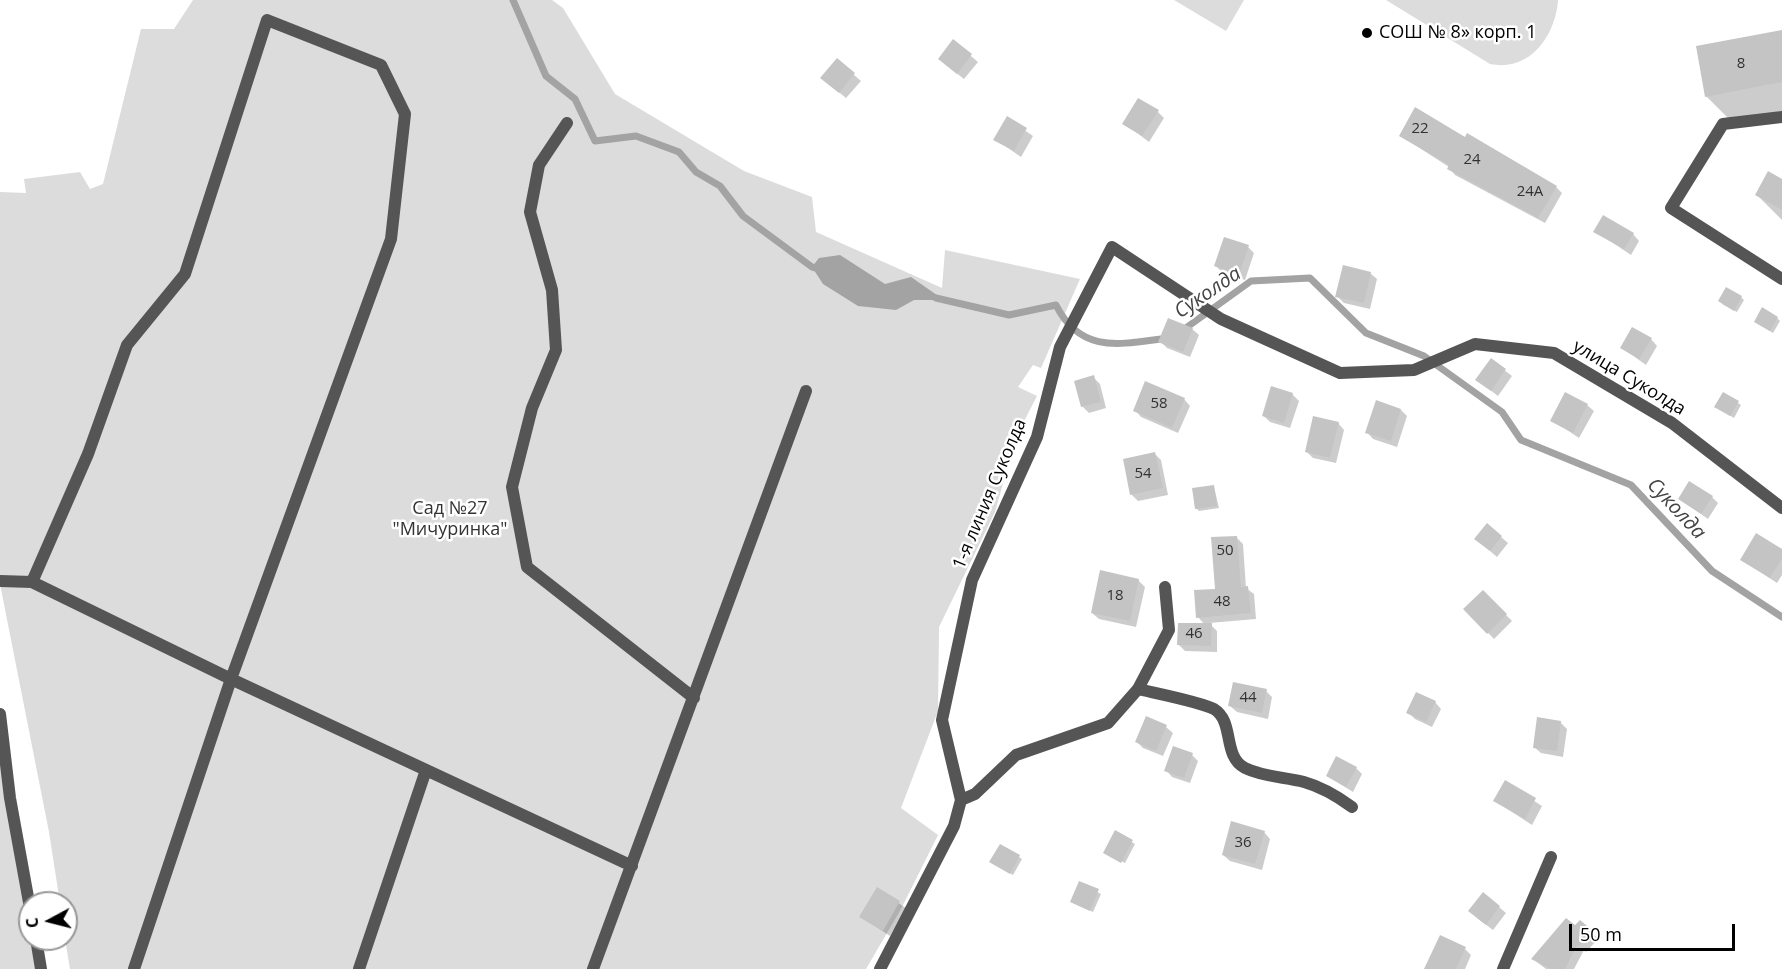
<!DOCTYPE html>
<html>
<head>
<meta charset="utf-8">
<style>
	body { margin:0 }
	#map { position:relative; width:1782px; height:969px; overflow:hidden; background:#fff; font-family:"Open Sans",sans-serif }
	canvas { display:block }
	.north { position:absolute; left:18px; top:891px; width:60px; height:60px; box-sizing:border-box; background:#fff; border:2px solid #999; border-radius:50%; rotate:263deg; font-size:16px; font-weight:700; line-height:24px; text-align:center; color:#000 }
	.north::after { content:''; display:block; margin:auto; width:21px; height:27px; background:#000; clip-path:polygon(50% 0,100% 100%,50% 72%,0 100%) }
	.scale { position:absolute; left:1569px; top:924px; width:166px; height:27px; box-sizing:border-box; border:3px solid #000; border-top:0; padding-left:8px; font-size:18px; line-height:21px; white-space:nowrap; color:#000; -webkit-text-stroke:4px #fff; paint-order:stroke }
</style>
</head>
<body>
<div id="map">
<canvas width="1782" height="969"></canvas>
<div class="north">С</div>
<div class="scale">50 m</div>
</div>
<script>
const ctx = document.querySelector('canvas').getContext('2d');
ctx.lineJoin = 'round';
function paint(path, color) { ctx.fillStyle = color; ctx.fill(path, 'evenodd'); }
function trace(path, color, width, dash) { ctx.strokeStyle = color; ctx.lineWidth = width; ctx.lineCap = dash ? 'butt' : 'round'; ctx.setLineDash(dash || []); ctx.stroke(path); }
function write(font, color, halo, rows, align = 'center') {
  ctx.font = font + ' "Open Sans",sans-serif'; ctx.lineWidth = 5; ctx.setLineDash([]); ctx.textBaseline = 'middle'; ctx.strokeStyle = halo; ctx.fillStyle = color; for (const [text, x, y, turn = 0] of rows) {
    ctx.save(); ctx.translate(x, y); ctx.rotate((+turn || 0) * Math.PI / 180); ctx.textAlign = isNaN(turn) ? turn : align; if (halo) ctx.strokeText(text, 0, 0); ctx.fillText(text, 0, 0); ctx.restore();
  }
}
paint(new Path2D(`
	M193 0H552L563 8 615 94 744 171 812 197 816 232 942 288 945 250 1080 279 1041 368 1033 365 1018 387 1037 396 1016 437 995 512 939 627 938 711 901 808 938 835 901 909 866 969H70L65 939 66 903H60L49 832 0 584V192L26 193 24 179 80 172 90 189 103 184 141 29H174Z
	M1174 0H1244L1226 31Z
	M1386 0H1558V1C1555 36 1530 72 1490 64Z
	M0 758 30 939 35 969H0Z`), '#dcdcdc');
paint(new Path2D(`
	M840 255 885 284 911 277 944 300H914L896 310 858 306 823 284 812 267 819 258Z`), '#a3a3a3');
paint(new Path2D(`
	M1782 31V111L1731 121 1706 96Z
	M953 41 978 62 964 79 946 65Z
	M837 60 861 81 846 98 829 84Z
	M1158 112 1164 118 1149 142 1124 123Z
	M1007 118 1033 136 1021 157 995 139Z
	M1401 136 1466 139 1556 187 1562 193 1545 223 1455 175 1449 167Z
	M1782 180V220L1757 195Z
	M1595 231 1633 234 1639 241 1631 255Z
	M1248 247 1254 253 1245 280 1222 272 1216 266Z
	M1370 273 1377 279 1370 309 1344 303 1337 296Z
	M1741 297 1744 300 1737 312 1722 304Z
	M1777 318 1780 321 1773 333 1758 324Z
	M1192 329 1199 335 1190 357 1167 348 1160 341Z
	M1651 339 1657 346 1646 365 1622 348Z
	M1491 360 1512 376 1498 396 1477 380Z
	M1093 377 1100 384 1106 408 1089 413 1082 406Z
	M1292 394 1299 401 1290 428 1270 422 1263 415Z
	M1724 394 1741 405 1734 418 1719 409Z
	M1184 399 1190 406 1178 433 1141 417 1135 410Z
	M1587 405 1594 411 1579 438 1552 420Z
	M1401 410 1407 416 1397 447 1373 439 1367 432Z
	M1338 423 1344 430 1336 463 1313 458 1306 451Z
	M1155 454 1161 460 1168 495 1138 501 1132 495 1124 461Z
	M1214 487 1219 508 1199 511 1196 508Z
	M1712 497 1718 503 1708 519 1680 499Z
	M1236 537 1243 544 1246 588 1254 594 1256 619 1209 623 1217 631V652L1185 651 1178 644 1205 625 1198 617 1217 590Z
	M1501 537 1508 543 1497 557 1483 545Z
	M1782 550V575L1777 583 1742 560Z
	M1138 580 1145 587 1136 627 1099 619 1092 613Z
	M1483 592 1512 621 1494 639 1465 609Z
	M1266 691 1272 697 1268 719 1237 712 1230 706Z
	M1435 702 1441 709 1432 727 1415 719 1408 712Z
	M1560 722 1567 729 1563 757 1541 753 1534 747Z
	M1166 727 1173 733 1163 756 1143 748 1136 741Z
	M1192 755 1198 761 1190 783 1172 777 1166 770Z
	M1356 768 1362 774 1353 792 1327 776Z
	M1505 782 1542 806 1532 825 1495 801Z
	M1115 832 1135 844 1125 863 1106 853Z
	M1264 832 1270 839 1262 870 1230 861 1223 855Z
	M1019 857 1022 859 1013 875 994 864Z
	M1080 883 1101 894 1093 912 1072 902Z
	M877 889 906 908 890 936 861 917Z
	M1499 907 1506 913 1493 930 1477 918Z
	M1575 927 1592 932 1598 939 1586 952 1584 950 1574 969H1546L1533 959Z
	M1465 949 1471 955 1465 969H1426Z`), '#0003');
trace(new Path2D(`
	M513 0 546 76 575 99 595 141 636 136 679 152 696 172 720 186 743 216 812 267 820 269
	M936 298 1009 315 1056 305C1081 355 1121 344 1168 338
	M1183 330 1251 281 1310 278 1366 333 1424 356 1502 412 1521 440 1631 485 1712 571 1782 617`), '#a3a3a3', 7);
paint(new Path2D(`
	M1782 30V82L1705 97 1696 46Z
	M953 39 972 54 957 74 938 59Z
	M837 58 855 73 839 93 820 78Z
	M1138 98 1159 110 1142 136 1122 124Z
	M1415 107 1465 137 1467 133 1557 186 1538 218 1447 169 1449 165 1399 136Z
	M1007 116 1027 128 1014 151 993 140Z
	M1768 171 1782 179V210L1755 195Z
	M1603 215 1634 233 1624 249 1593 232Z
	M1224 237 1249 245 1239 275 1214 266Z
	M1343 265 1371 272 1364 303 1335 297Z
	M1726 287 1742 296 1734 311 1718 301Z
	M1762 307 1778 317 1770 331 1754 322Z
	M1168 318 1193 328 1183 352 1158 342Z
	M1632 327 1652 338 1639 359 1620 348Z
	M1491 358 1506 369 1491 391 1475 380Z
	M1094 375 1101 402 1081 407 1074 381Z
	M1145 381 1185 398 1172 428 1133 411Z
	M1271 386 1293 393 1284 423 1262 416Z
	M1565 392 1588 404 1573 433 1550 421Z
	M1723 392 1739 401 1730 416 1714 407Z
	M1376 400 1401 409 1391 441 1365 433Z
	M1313 416 1339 422 1330 458 1305 452Z
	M1155 452 1163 488 1130 495 1123 459Z
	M1689 481 1713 496 1701 514 1678 499Z
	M1214 485 1217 506 1195 509 1192 488Z
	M1487 523 1502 536 1490 551 1474 539Z
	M1756 533 1782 549V558L1770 578 1740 560Z
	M1237 536 1241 587 1248 586 1251 613 1196 618 1194 590 1215 589 1211 537Z
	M1100 570 1139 579 1130 621 1091 613Z
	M1483 590 1507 614 1487 634 1463 609Z
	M1178 623H1212L1211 646 1177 645Z
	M1233 682 1267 689 1262 713 1228 706Z
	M1416 692 1436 701 1426 722 1406 713Z
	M1146 716 1167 725 1156 751 1135 742Z
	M1537 717 1561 721 1557 751 1533 748Z
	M1173 746 1193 753 1184 778 1164 771Z
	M1336 756 1357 767 1346 787 1326 776Z
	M1505 780 1536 798 1525 819 1493 801Z
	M1231 821 1265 831 1255 864 1222 855Z
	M1115 830 1133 840 1121 863 1103 853Z
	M1000 844 1020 855 1010 874 989 862Z
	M1079 881 1099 889 1090 911 1070 902Z
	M877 887 900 901 883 931 859 917Z
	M1483 892 1500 906 1486 925 1468 911Z
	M1566 918 1575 925 1580 920 1593 931 1579 946 1577 945 1565 969H1551L1531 959Z
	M1440 935 1466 947 1456 969H1424Z`), '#c4c4c4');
trace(new Path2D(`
	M1782 117 1723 124 1671 208 1782 279
	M567 123 539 165 530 212 552 290 556 350 532 408 512 487 527 567 694 698
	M0 581 32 582 231 679 632 866
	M32 582 88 454 127 345 185 274 267 20 381 65 405 114 391 239 231 679 134 969
	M1138 689C1155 693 1201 702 1214 709 1235 722 1222 756 1245 768 1263 777 1285 777 1304 782 1322 787 1337 796 1352 807
	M0 714 10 798 30 908
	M36 939 41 969
	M359 969 426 770
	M593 969 806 391`), '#555', 12);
trace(new Path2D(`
	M961 800 975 794 1016 755 1108 723 1138 689 1169 630 1165 587
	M880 969 954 826 961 800 942 720 972 580 1037 437 1060 347 1112 247 1221 319 1340 373 1414 370 1475 344 1554 353 1672 423 1782 508
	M1503 969 1551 857`), '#555', 12);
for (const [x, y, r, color] of [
	[1367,33,6,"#000"]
]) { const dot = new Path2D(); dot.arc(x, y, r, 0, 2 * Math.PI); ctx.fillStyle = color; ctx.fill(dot); trace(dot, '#fff', 2); }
write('15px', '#313131', null, [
	["8",1741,64],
	["22",1420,129],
	["24",1472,160],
	["24А",1530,192],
	["58",1159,404],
	["54",1143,474],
	["50",1225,551],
	["18",1115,596],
	["48",1222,602],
	["46",1194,634],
	["44",1248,698],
	["36",1243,843]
]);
write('18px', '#000', '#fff', [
	["СОШ № 8» корп. 1",1379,33]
], 'left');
write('18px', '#000', '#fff', [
	["улица Суколда",1629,378,31],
	["1-я линия Суколда",990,494,-67]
]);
write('18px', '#333', '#fff', [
	["Сад №27",450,509],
	["\"Мичуринка\"",450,530]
]);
write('italic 20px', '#444', '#fff', [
	["Суколда",1208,293,-34],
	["Суколда",1676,509,47]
]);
</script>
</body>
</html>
